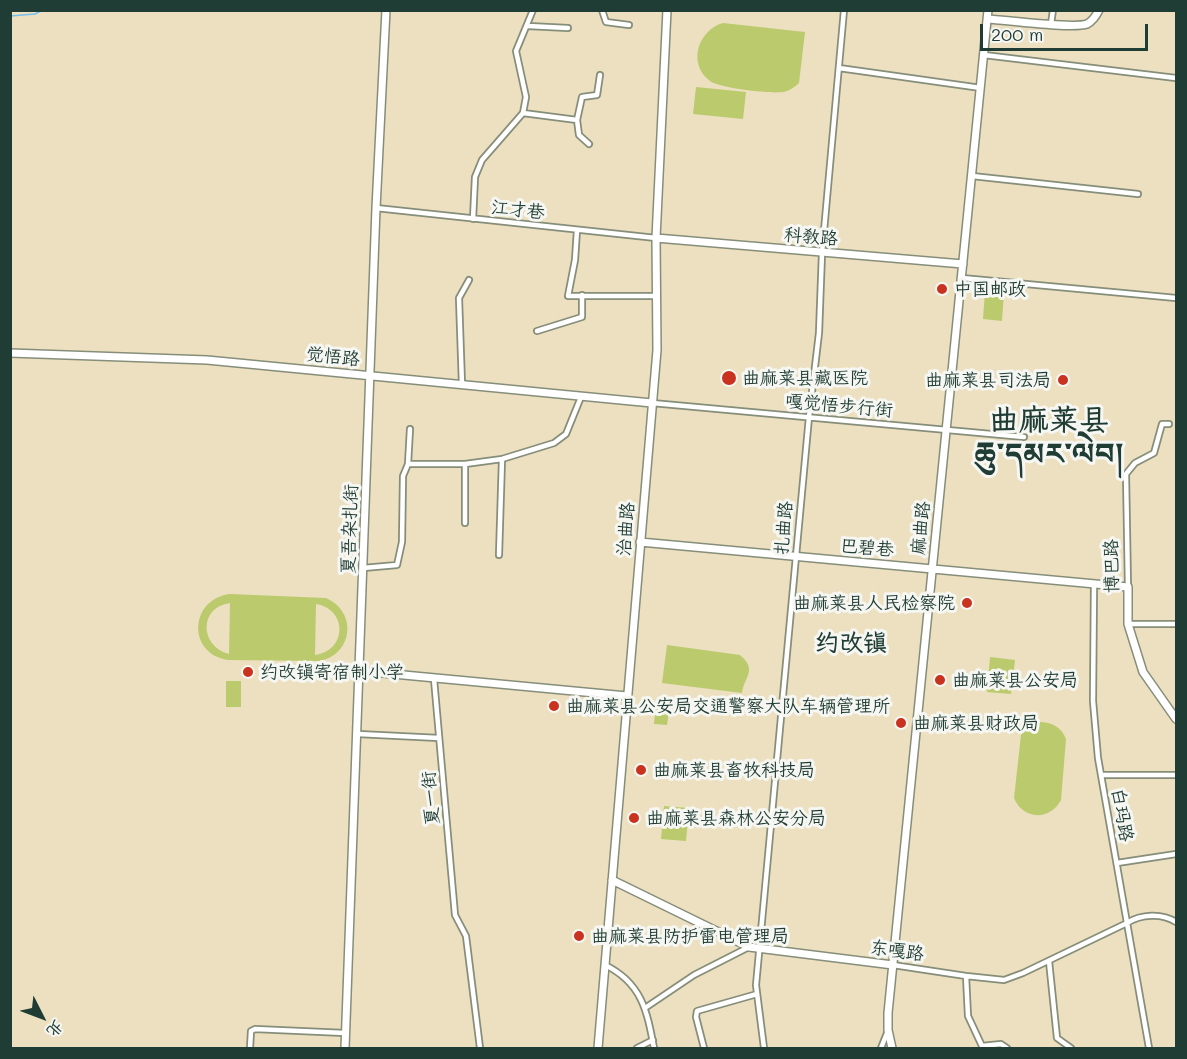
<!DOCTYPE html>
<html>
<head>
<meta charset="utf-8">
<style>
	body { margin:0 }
	#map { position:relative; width:1187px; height:1059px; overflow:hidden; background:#ece0c0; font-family:Mali,"LXGW WenKai TC",sans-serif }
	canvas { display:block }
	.frame { position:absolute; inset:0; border:12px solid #1f3d34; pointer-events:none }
	.north { position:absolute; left:12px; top:987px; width:60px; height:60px; -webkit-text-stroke:4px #f6f6f2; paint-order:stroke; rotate:132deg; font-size:16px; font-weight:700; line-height:24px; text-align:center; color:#1f3d34 }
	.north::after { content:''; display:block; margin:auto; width:21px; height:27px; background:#1f3d34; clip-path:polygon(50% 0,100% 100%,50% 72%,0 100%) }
	.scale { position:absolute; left:980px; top:24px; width:168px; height:27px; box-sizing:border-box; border:3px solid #1f3d34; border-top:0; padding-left:8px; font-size:18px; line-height:21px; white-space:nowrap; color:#1f3d34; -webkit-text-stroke:4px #f6f6f2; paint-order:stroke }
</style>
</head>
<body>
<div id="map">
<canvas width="1187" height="1059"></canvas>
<div class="frame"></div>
<div class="north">北</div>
<div class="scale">200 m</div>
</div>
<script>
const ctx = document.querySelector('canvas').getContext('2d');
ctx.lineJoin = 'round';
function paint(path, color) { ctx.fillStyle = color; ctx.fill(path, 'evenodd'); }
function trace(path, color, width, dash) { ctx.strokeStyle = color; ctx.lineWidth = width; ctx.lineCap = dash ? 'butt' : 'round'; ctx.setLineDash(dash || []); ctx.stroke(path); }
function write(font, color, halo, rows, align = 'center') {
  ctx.font = font + ' Mali,"LXGW WenKai TC","Noto Serif Tibetan",sans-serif'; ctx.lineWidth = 6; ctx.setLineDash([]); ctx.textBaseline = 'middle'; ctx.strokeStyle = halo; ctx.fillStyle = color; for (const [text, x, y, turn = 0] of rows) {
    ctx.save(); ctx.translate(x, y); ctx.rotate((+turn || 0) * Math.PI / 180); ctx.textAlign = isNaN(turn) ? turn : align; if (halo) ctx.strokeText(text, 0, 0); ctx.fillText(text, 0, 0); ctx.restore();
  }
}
paint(new Path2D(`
	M723 23 805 32 799 83C795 87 789 91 783 92 771 94 719 88 710 81 687 64 698 30 723 23Z
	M696 87 746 92 743 119 693 114Z
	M985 291 1004 292 1002 321 983 319Z
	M230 594 326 598C358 612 353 655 319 661L228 660C187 654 189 599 230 594ZM230 603 229 653V654C199 646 199 607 230 603ZM316 604C348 609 347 651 315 655Z
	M667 645 740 655C758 670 744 677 742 693L662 683Z
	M990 657 1015 660 1011 694 987 692Z
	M226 681H241V707H226Z
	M656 702 670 703 667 725 654 724Z
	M1039 722C1052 722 1061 727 1066 739L1061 800C1050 821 1023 820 1014 798L1021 735 1027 728Z
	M664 806 689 808 686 841 661 839Z`), '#bbca6d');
trace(new Path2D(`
	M10 16 35 14 43 10`), '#76beee', 1.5);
const street = new Path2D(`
	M602 10 606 22 629 25
	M1051 24 1053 10
	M528 26 568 28
	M984 55 1176 78
	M839 68 981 88
	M523 113 577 120 582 97 597 95 600 75
	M577 120 579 135 589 144
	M972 176 1138 194
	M376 208 656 238
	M473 219 475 177 482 160 523 113 526 97 516 51 533 10
	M577 230 575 260 568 296H657
	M962 278 1176 298
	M537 331 582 317V295
	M462 385 459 298 469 280
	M652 403 1024 437
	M408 464 410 429
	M465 523V464
	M499 555 502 459
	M363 568 397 565 402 542 403 476 408 464H465L502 459 554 443 566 434 581 397
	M1094 584 1093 701 1098 758 1149 1048
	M1128 587 1126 474 1135 463 1154 453 1162 424H1169
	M1128 624H1176
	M434 679 455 915 466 936 480 1048
	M358 734 439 738
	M1101 775H1176
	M1117 863 1176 854
	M1049 961 1057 1038 1071 1048
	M605 965C642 983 647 1011 654 1048
	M893 965 966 976 1004 980 1023 973 1127 923C1141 914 1162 913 1176 922
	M966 976 968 1016 982 1046 1001 1044 1007 1048
	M645 1008 694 975 749 947
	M250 1048 251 1031 255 1029 345 1033
	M637 1048 653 1040
	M704 1048 696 1017 697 1011 757 994
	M764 1048 756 985 809 417 819 333 822 253 844 10
	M881 1048 887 1033`);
const secondary = new Path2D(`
	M988 19C1006 20 1073 29 1087 24 1093 21 1096 16 1099 10
	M656 238 963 264
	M10 353 207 360 652 403
	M640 542 1128 587V624L1143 672 1176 719
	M361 671 627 696
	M612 880 749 947 893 965
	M345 1048 376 208 386 10
	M598 1048 657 350 656 238 667 10
	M892 1048 888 1030V1013L988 10`);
trace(street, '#868e7a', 8);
trace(secondary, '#868e7a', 10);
trace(street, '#fff', 4.5);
trace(secondary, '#fff', 7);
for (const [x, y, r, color] of [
	[942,289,6,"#c8321e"],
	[729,378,8,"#c8321e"],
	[1063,380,6,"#c8321e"],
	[967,603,6,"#c8321e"],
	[248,672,6,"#c8321e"],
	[940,680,6,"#c8321e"],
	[554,706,6,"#c8321e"],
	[901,723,6,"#c8321e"],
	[641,770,6,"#c8321e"],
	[634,818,6,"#c8321e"],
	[579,936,6,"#c8321e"]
]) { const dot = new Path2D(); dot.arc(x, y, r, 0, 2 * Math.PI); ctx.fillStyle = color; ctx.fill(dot); trace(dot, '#f6f6f2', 2); }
write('18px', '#1f3d34', '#f6f6f2', [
	["江才巷",518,210,6],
	["科教路",811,237,5],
	["觉悟路",333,357,6],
	["嘎觉悟步行街",839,406,5],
	["扎曲路",784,528,-85],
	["麻曲路",921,528,-84],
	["夏吾杂扎街",350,529,-88],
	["治曲路",626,529,-85],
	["巴碧巷",867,548,5],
	["博巴路",1112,566,-91],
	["夏一街",431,798,-95],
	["白玛路",1122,815,80],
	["东嘎路",897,951,8]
]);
write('18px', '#1f3d34', '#f6f6f2', [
	["中国邮政",954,289],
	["曲麻莱县藏医院",742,378],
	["曲麻莱县司法局",1051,380,"right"],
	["曲麻莱县人民检察院",955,603,"right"],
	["约改镇寄宿制小学",260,672],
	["曲麻莱县公安局",952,680],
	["曲麻莱县公安局交通警察大队车辆管理所",566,706],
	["曲麻莱县财政局",913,723],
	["曲麻莱县畜牧科技局",653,770],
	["曲麻莱县森林公安分局",646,818],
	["曲麻莱县防护雷电管理局",591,936]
], 'left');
write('bold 24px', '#1f3d34', '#f6f6f2', [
	["约改镇",851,644]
]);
write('bold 30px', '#1f3d34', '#f6f6f2', [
	["曲麻莱县",1049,421],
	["ཆུ་དམར་ལེབ།",1049,455]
]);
</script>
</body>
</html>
